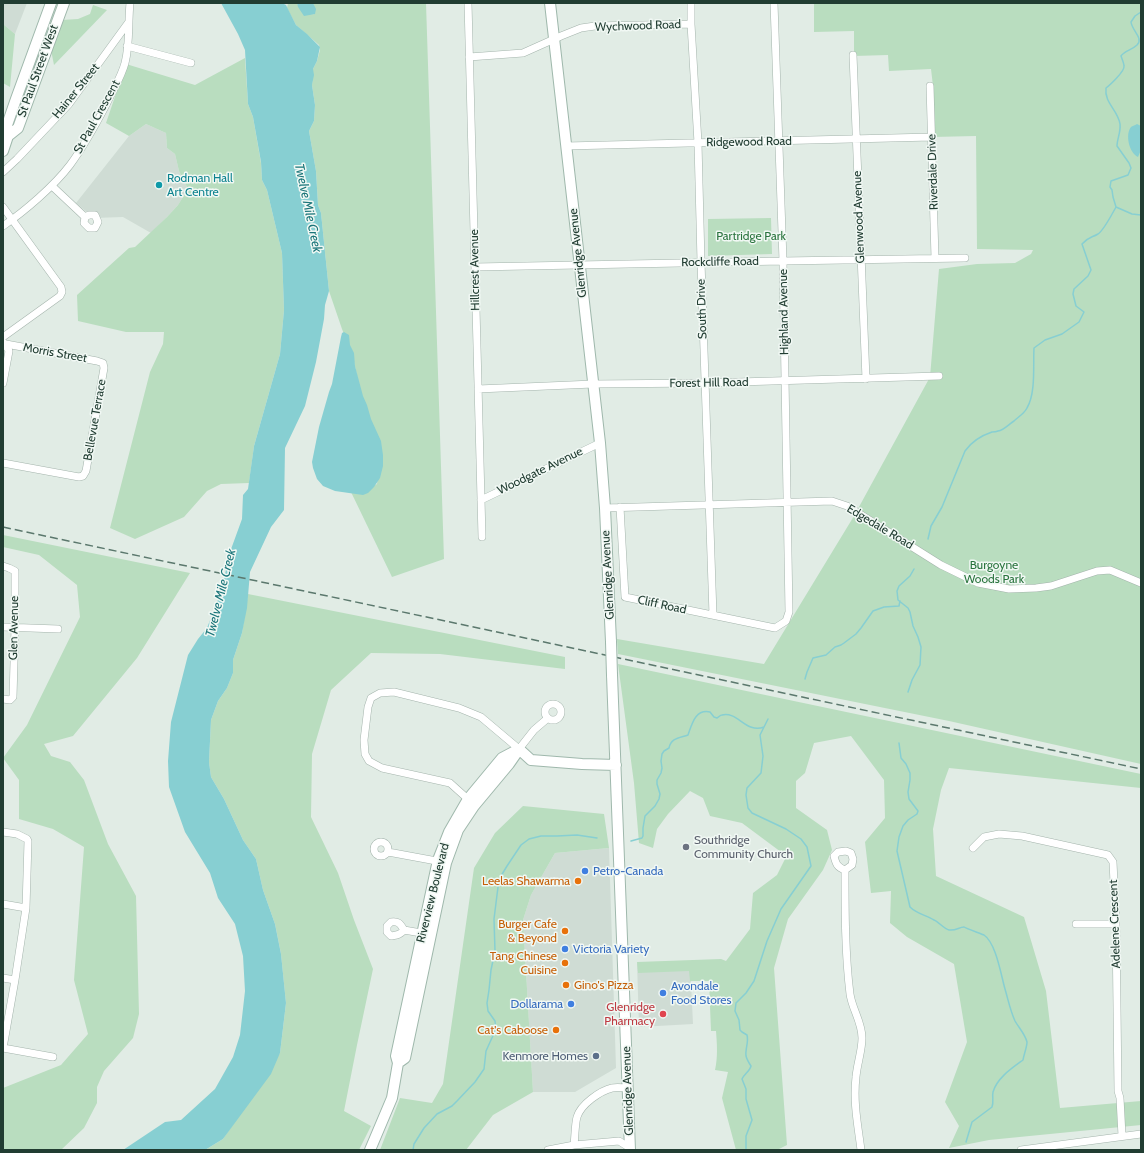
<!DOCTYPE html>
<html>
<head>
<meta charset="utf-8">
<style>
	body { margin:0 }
	#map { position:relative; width:1144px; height:1153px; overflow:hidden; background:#e1ece5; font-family:Cabin,sans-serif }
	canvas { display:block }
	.frame { position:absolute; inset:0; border:4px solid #213d32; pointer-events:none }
</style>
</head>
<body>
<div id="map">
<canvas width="1144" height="1153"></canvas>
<div class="frame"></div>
</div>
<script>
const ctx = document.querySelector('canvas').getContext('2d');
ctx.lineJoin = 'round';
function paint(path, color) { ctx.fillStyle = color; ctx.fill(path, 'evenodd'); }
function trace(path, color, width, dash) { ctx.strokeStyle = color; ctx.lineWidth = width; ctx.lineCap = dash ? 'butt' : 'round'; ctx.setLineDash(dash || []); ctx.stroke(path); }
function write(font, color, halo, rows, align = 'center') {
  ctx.font = font + ' Cabin,sans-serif'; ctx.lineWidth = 3; ctx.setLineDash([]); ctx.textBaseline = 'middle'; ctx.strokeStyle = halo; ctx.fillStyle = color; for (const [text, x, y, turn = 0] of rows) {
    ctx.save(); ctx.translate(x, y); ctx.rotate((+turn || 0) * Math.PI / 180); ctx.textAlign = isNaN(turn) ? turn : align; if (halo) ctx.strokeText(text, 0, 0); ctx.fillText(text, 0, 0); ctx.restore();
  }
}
paint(new Path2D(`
	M3 3H27L15 34 3 24Z
	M146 124 166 133 167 148 175 154 179 171 188 189 178 205 167 217 151 233 123 217 94 218 76 203 129 136Z
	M609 848 616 1068 575 1092H533L523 920 531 895 555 853Z
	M637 962 638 964 690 962 693 1024 639 1027Z`), '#cfdcd4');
paint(new Path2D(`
	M288 3H297C299 10 308 15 315 14L313 3H426L444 559 392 577 351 492H364L377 484 378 476 353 357 342 329 329 291 321 213 318 205 316 171 309 131 314 121 315 105 312 85 313 75V69L317 61 320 50 319 45 296 25 287 8Z
	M814 3H1141V764L949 721 618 654 617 639 764 664 854 516 930 377 939 269 977 264 1015 263 1031 254 1033 250 977 249 976 136 932 137 933 86 931 69 889 71 888 55 854 56V31L814 32Z
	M93 5 107 10 54 65 50 45 59 34 62 20 78 19 90 14Z
	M3 24 15 34 10 87 3 83Z
	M245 58 248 104 253 117 261 163 262 180 267 190 282 253 284 310 280 354 254 446 249 483 221 484 207 491 184 517 135 539 110 528 150 372 163 344 164 332H126L78 321 77 295 129 248 135 247 167 217 178 205 188 189 179 171 175 154 167 148 166 133 146 124 129 136 106 123 126 64 195 85Z
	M771 218 772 254 708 256V219Z
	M3 535 190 573 137 658 73 736 44 744 51 756 70 762 84 780 108 844 136 896 139 1014 133 1038 104 1071 97 1087V1103L84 1128 61 1150H3V1088L61 1065 88 1034 74 980 84 847 53 829 19 819V780L3 758 27 725 80 617 77 585 39 555 3 547Z
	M248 594 565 657V669L440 654 371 653 331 690 312 754 311 817 338 873 354 920 373 969 357 1045 344 1111 371 1126 359 1150H205L223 1139 280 1053 286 1003 281 954 275 924 263 890 256 859 243 840 224 799 211 777 209 762 211 720 218 701 227 688 233 673V660L242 633Z
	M618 664 1141 774V788L949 768 941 790 933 829 936 876 1024 917 1046 991 1060 1108 1141 1101V1125L989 1140 949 1148 959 1126 945 1102 967 1042 954 964 907 937 890 923 891 891 871 893 865 842 885 818 884 780 851 736 814 743 805 773 796 781V808L827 830 832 850 823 870 788 919 774 968 787 1145 777 1150H736L722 1098 728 1072 715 1070C718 1057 717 1044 716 1031H711L709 981H690L689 971 638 973 637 962 721 959 726 961 750 929 753 893 777 875 786 857 785 855 742 823 710 816 703 798 690 791 668 814 657 829 653 848 639 843 634 783Z
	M523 806 604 814 609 848 555 853 531 895 523 920 533 1092 493 1115 466 1150H380L400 1098 432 1103 443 1084 474 868 495 833Z`), '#b9ddbf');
paint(new Path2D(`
	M221 3H282L286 5 296 25 307 34 320 47 317 61 313 69 314 75 312 85 315 105 314 121 309 131 316 171 318 205 321 213 329 291 325 305 324 319 316 362 305 406 285 448 284 510 271 527 250 572 247 608 242 633 233 660V673L227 688 218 701 211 720 209 762 211 777 224 799 243 840 256 859 263 890 275 924 281 954 286 1003 280 1053 271 1074 223 1139 205 1150H123L165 1122 181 1120 215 1089 233 1057 240 1035 245 991 243 956 235 924 218 898 210 873 185 832 169 787 168 761 171 722 188 655 198 639 207 628 221 592 230 552 242 519 243 495 248 489 254 446 280 354 284 310 282 253 267 190 262 180 261 162 253 117 248 104 245 50 238 34Z
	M297 3H313L316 9 315 14 304 16 298 7Z
	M1137 124 1141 126V150L1138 157C1129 153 1125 134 1131 127 1132 126 1136 125 1137 124Z
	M344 332 349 335 350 345 354 353 355 366 363 396 367 405 371 419 381 441 383 455V466L380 478 374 487 368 493 363 495 335 491 323 486 317 479 313 468 312 462 319 427 329 392 332 384 341 337 342 333Z`), '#87cfd2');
trace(new Path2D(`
	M1116 207 1132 214 1141 215
	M928 539 931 526 942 507 965 451C972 441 980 436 992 432 994 432 996 432 998 431 1004 430 1009 424 1014 421 1018 417 1024 414 1027 408 1036 393 1033 365 1034 348L1045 340 1062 334 1079 322 1084 312 1076 306 1073 294 1074 289 1088 276 1091 270 1082 244C1088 237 1091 238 1098 234 1104 230 1112 214 1116 207L1113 197 1112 190 1110 187 1111 181 1128 175 1131 168 1129 163 1117 146C1117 139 1121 132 1120 124 1118 110 1104 103 1106 88 1110 85 1125 71 1124 66 1124 63 1122 59 1121 56 1124 51 1132 50 1137 45 1144 38 1132 31 1131 22L1135 16 1141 12
	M805 679 807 672 813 658 826 655 835 647 841 645 844 643 856 634 861 628 873 611 884 607 899 606 900 601
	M908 692 912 680 920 665 921 647 918 637 913 626 910 612 908 608 898 600 897 591 899 586 910 576 914 569
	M899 743 901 758 906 764 910 773V780L908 792 909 799 918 811 917 814 908 820 903 826 899 837 897 851 910 907C917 914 926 915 934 920 939 922 944 929 949 930 956 931 959 927 964 927 965 928 982 934 984 935 996 943 1001 975 1005 989 1008 999 1010 1010 1015 1021 1019 1028 1025 1034 1027 1042 1027 1047 1024 1054 1023 1060 1012 1068 997 1078 993 1092 992 1097 994 1102 992 1107L972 1122 966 1142
	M631 841 642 838 643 836V828L645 816 655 806 659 799 660 794 657 784V780L661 773 662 768 661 761 662 754 664 751 669 748C671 738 679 738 688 735 692 724 695 709 710 712L714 717 717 718C719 717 720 715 722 715 738 711 746 734 764 727
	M413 1150 414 1144 424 1128 437 1114 452 1106 457 1101 475 1082 484 1069 486 1051 496 1029 495 1021 488 1011 487 1003 489 990 491 970 495 951 494 919 498 887 501 876 507 866 521 845 529 839 541 836H557L577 835 597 838
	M746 1150V1136L752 1120 746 1099V1089L742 1079C744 1074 750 1071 751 1066 749 1063 747 1060 746 1056 745 1049 749 1042 747 1035L742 1032 740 1030 739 1020 735 1011 736 1003 746 993 754 981 767 941 781 909 811 866 807 847 801 839 786 829 752 813 748 808 746 795 747 788 761 773 763 756 760 735 768 719`), '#87cfd2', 1.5);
const street = new Path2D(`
	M468 3 482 537
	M691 3V24L698 143 701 262 713 615
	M127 46 191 63
	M853 55 866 379
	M469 57 523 53 561 36 581 28 595 26 691 24
	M930 86 935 258
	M566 146 932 137
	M3 172 17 159 69 104 128 23
	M52 186 85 217 84 223 89 228H95L98 222 95 215H89L85 217
	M3 207 61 287 62 292 60 296 3 337
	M3 226C25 211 54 186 70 165 84 146 95 126 106 105 112 91 121 78 125 63 130 44 128 23 130 3
	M475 267 783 261 965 258
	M3 383 9 351 4 343
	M478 389 593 384 705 383 939 376
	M3 463 79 477 83 476 86 471 104 368 103 363 97 361 6 344
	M481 500 600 443
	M620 507 625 597 775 628 786 621 789 612 783 261 774 3
	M605 508 832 501 847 506 941 565 978 583 1009 589 1036 588 1051 586 1097 571 1110 570 1141 583
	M3 566 9 568 15 571V628L13 697 10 700 3 699
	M3 627 58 629
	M545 712a8 8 0 1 1 16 0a8 8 0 1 1-16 0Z
	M470 801 450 783 382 768 369 761 365 754 364 740 368 707 371 698 380 693 394 692 459 708 481 717 519 749 534 730 548 718
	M3 832 17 834 27 839 28 841 26 908 15 980 3 1048
	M374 849a7 7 0 1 1 14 0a7 7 0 1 1-14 0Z
	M973 848 984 837 999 834 1022 836 1108 855 1113 862 1116 924 1118 1091 1120 1098 1122 1136
	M846 851 851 853 853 859 852 865 845 870C837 867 836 864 834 856L838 852Z
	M388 852 442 862
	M845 870C845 911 845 953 850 994 852 1009 862 1022 862 1038 862 1051 857 1064 856 1077 853 1102 858 1126 861 1150
	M3 904 26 908
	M1076 924H1116
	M404 930C400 935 397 935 391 936L387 932V926L391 922C398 921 400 923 404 930L427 934
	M3 978 15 980
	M3 1048 53 1057
	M574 1145C575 1137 575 1124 577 1117 581 1104 600 1091 612 1088 617 1087 623 1088 628 1088
	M548 1150 574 1145 619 1141 630 1148
	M1021 1150 1141 1134`);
const secondary = new Path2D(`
	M550 3 600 443 605 508 611 642
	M8 136 18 128 64 3
	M3 151 8 136 7 125 16 99 51 3
	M612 675 630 1150
	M519 749 531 760 582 764 616 765
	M398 1063 405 1058 446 863 458 830 474 806 509 764 518 751
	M370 1150 392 1098 398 1063 396 1056 438 860 449 832 468 799 502 758 519 749`);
trace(street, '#a4b4ac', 8);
trace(secondary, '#9fb8ac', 12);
trace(street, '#fff', 7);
trace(secondary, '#fff', 10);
trace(new Path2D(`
	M3 527 1141 769`), '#5b786d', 1.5, [8, 4]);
const secondaryBridge = new Path2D(`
	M611 642 612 675`);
trace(secondaryBridge, '#9fb8ac', 12, []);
trace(secondaryBridge, '#fff', 10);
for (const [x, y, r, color] of [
	[159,185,4,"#0f9aa8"],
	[686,847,4,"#6b7280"],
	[585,871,4,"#3f7fe0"],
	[578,881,4,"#e8710a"],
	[565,931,4,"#e8710a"],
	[565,949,4,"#3f7fe0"],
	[565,963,4,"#e8710a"],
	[566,985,4,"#e8710a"],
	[663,993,4,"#3f7fe0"],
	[571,1004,4,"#3f7fe0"],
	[663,1014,4,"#e0444e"],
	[556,1030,4,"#e8710a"],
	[596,1056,4,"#5c6f8a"]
]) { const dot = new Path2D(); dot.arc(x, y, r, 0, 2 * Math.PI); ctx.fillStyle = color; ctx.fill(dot); trace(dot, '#f1f8f4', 1.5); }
write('12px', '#213d32', '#f1f8f4', [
	["Wychwood Road",638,26,-2],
	["St Paul Street West",38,71,-70],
	["Hainer Street",76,91,-51],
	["St Paul Crescent",97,117,-61],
	["Ridgewood Road",749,142,-1],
	["Riverdale Drive",933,172,-92],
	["Glenwood Avenue",859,217,-92],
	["Glenridge Avenue",578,253,-96],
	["Rockcliffe Road",720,262,-1],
	["Hillcrest Avenue",475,270,-91],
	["South Drive",702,309,-92],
	["Highland Avenue",784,312,-91],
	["Morris Street",55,353,10],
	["Forest Hill Road",709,383,-1],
	["Bellevue Terrace",95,420,-80],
	["Woodgate Avenue",540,471,-26],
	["Edgedale Road",880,527,31],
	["Glenridge Avenue",608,575,-93],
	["Cliff Road",662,605,12],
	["Glen Avenue",14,628,-89],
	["Riverview Boulevard",433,893,-76],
	["Adelene Crescent",1115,924,-92],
	["Glenridge Avenue",628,1091,-92]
]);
write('12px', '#0d838f', '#f1f8f4', [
	["Rodman Hall",167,178],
	["Art Centre",167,192]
], 'left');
write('12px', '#2a743e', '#f1f8f4', [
	["Partridge Park",751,236],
	["Burgoyne",994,565],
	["Woods Park",994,579]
]);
write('12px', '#5b616d', '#f1f8f4', [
	["Southridge",694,840],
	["Community Church",694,854]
], 'left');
write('12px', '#366cbe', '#f1f8f4', [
	["Petro-Canada",593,871],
	["Victoria Variety",573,949],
	["Avondale",671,986],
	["Food Stores",671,1000],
	["Dollarama",563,1004,"right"]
], 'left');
write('12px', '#c56008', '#f1f8f4', [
	["Leelas Shawarma",570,881],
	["Burger Cafe",557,924],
	["& Beyond",557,938],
	["Tang Chinese",557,956],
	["Cuisine",557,970],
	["Gino's Pizza",574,985,"left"],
	["Cat's Caboose",548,1030]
], 'right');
write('12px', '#be3a42', '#f1f8f4', [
	["Glenridge",655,1007],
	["Pharmacy",655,1021]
], 'right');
write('12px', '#4e5e75', '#f1f8f4', [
	["Kenmore Homes",588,1056]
], 'right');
write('italic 13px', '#1a7579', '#f1f8f4', [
	["Twelve Mile Creek",308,208,78],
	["Twelve Mile Creek",221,593,-76]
]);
</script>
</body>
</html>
